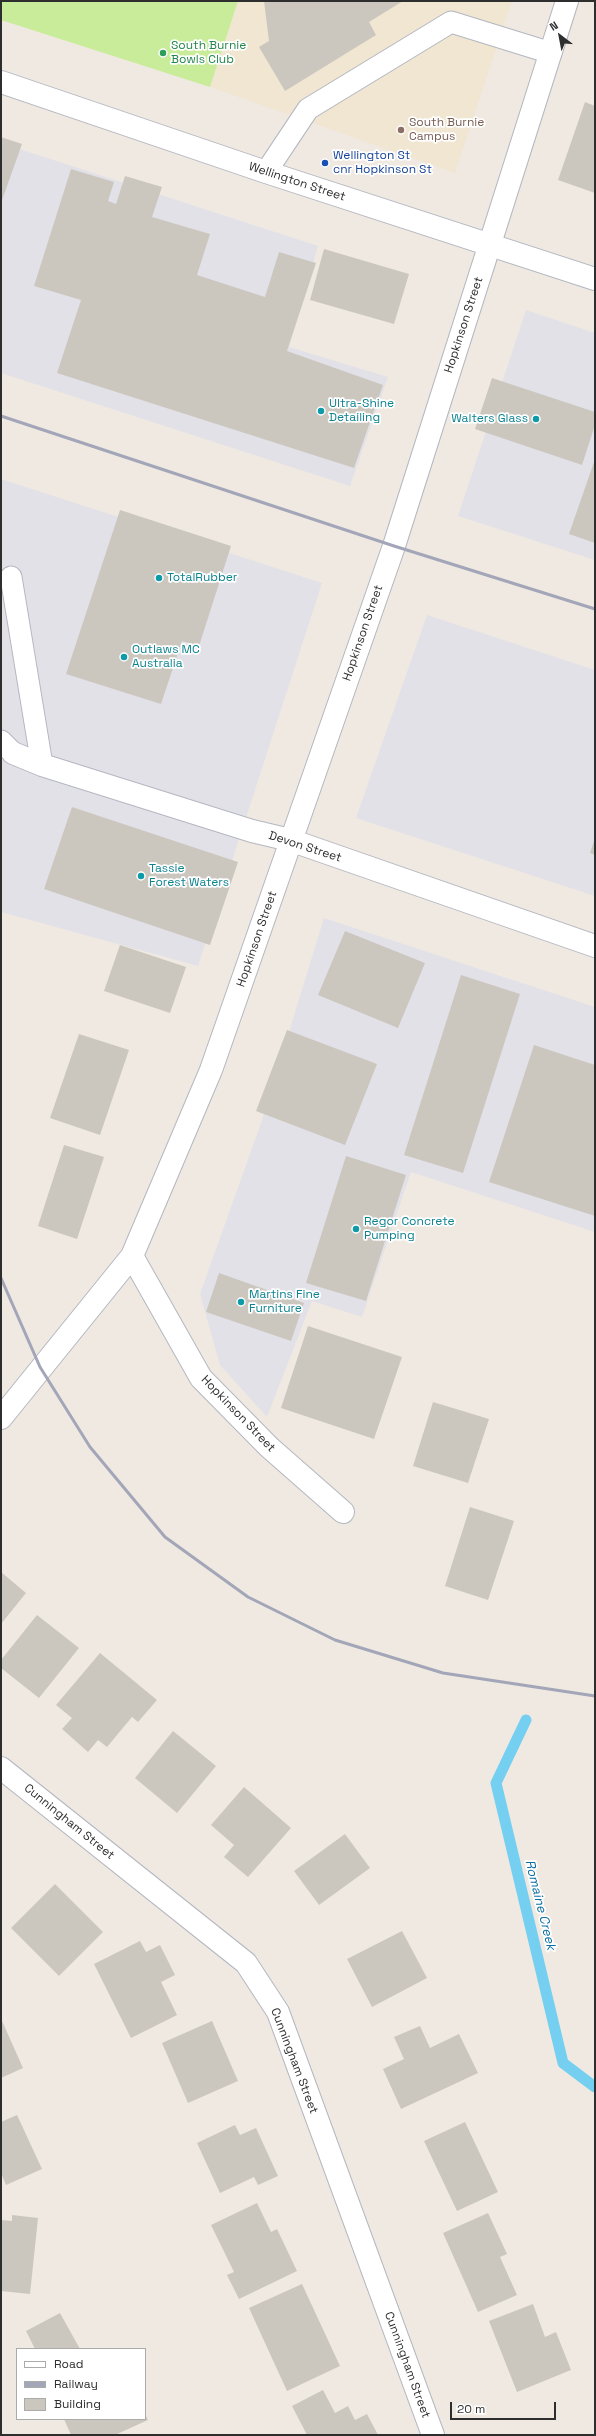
<!DOCTYPE html>
<html>
<head>
<meta charset="utf-8">
<style>
	body { margin:0 }
	#map { position:relative; width:596px; height:2436px; overflow:hidden; background:#efe9e1; font-family:"Space Grotesk",sans-serif }
	canvas { display:block }
	.frame { position:absolute; inset:0; border:2px solid #2e2e2e; pointer-events:none }
	.legend { position:absolute; left:16px; top:2348px; width:130px; height:72px; box-sizing:border-box; background:#fff; border:1px solid #ababab; margin:0; padding:5px 7px; list-style:none; font-size:12px; color:#2e2e2e }
	.legend li { display:flex; align-items:center; gap:8px; height:20px }
	.legend b { width:20px; border:1px solid #ababab }
	.north { position:absolute; left:540px; top:16px; width:40px; height:40px; -webkit-text-stroke:3px #fff; paint-order:stroke; rotate:328deg; font-size:11px; font-weight:700; line-height:16px; text-align:center; color:#2e2e2e }
	.north::after { content:''; display:block; margin:auto; width:14px; height:18px; background:#2e2e2e; clip-path:polygon(50% 0,100% 100%,50% 72%,0 100%) }
	.scale { position:absolute; left:450px; top:2402px; width:106px; height:18px; box-sizing:border-box; border:2px solid #2e2e2e; border-top:0; padding-left:5px; font-size:12px; line-height:14px; white-space:nowrap; color:#2e2e2e; -webkit-text-stroke:3px #fff; paint-order:stroke }
</style>
</head>
<body>
<div id="map">
<canvas width="596" height="2436"></canvas>
<div class="frame"></div>
<ul class="legend">
<li><b style="height:5px;background:#fff"></b>Road</li>
<li><b style="height:5px;background:#a3a6b8"></b>Railway</li>
<li><b style="height:11px;background:#cbc7bf"></b>Building</li>
</ul>
<div class="north">N</div>
<div class="scale">20 m</div>
</div>
<script>
const ctx = document.querySelector('canvas').getContext('2d');
ctx.lineJoin = 'round';
function paint(path, color) { ctx.fillStyle = color; ctx.fill(path, 'evenodd'); }
function trace(path, color, width, dash) { ctx.strokeStyle = color; ctx.lineWidth = width; ctx.lineCap = dash ? 'butt' : 'round'; ctx.setLineDash(dash || []); ctx.stroke(path); }
function write(font, color, halo, rows, align = 'center') {
  ctx.font = font + ' "Space Grotesk",sans-serif'; ctx.lineWidth = 3.5; ctx.setLineDash([]); ctx.textBaseline = 'middle'; ctx.strokeStyle = halo; ctx.fillStyle = color; for (const [text, x, y, turn = 0] of rows) {
    ctx.save(); ctx.translate(x, y); ctx.rotate((+turn || 0) * Math.PI / 180); ctx.textAlign = isNaN(turn) ? turn : align; if (halo) ctx.strokeText(text, 0, 0); ctx.fillText(text, 0, 0); ctx.restore();
  }
}
paint(new Path2D(`
	M1 143 318 246 289 347 388 377 350 486 1 373Z
	M526 310 595 333V560L458 516Z
	M1 479 322 583 198 966 1 912Z
	M427 615 595 670V896L356 818Z
	M324 918 595 1007V1232L411 1172 362 1317 312 1301 267 1417 220 1365 200 1294 261 1123Z`), '#e3e1e8');
paint(new Path2D(`
	M238 1H512L455 173 210 87Z`), '#f0e6d1');
paint(new Path2D(`
	M1 1H238L210 87 1 20Z`), '#c9ec9a');
trace(new Path2D(`
	M526 1720 496 1783 563 2063 595 2087`), '#75cff0', 11);
paint(new Path2D(`
	M264 1H403L369 22 376 35 285 91 259 47 269 41Z
	M585 102 595 106V193L558 180Z
	M1 137 22 144 1 203Z
	M71 169 114 182 108 201 116 204 125 176 162 187 152 217 210 234 197 275 265 297 279 252 316 263 287 351 383 385 354 468 57 373 81 300 34 286Z
	M324 249 409 274 394 324 310 300Z
	M492 378 595 412V425L582 465 475 429Z
	M595 459V543L569 534Z
	M120 510 231 546 199 646 182 641 161 704 66 674Z
	M72 807 238 862 210 945 44 889Z
	M595 838V855L590 853Z
	M345 931 425 963 398 1028 318 995Z
	M120 945 186 967 170 1013 104 991Z
	M461 975 520 994 463 1173 404 1155Z
	M287 1030 377 1064 345 1145 256 1111Z
	M79 1034 129 1050 100 1135 50 1118Z
	M534 1045 595 1065V1216L489 1182Z
	M64 1145 104 1157 77 1239 38 1226Z
	M346 1156 406 1175 366 1301 306 1283Z
	M219 1273 304 1303 291 1341 206 1312Z
	M308 1326 402 1357 374 1439 281 1408Z
	M433 1402 489 1419 468 1483 413 1466Z
	M470 1507 514 1521 488 1600 445 1586Z
	M1 1572 26 1593 1 1624Z
	M37 1615 79 1648 39 1698 1 1668V1660Z
	M100 1653 157 1700 138 1722 132 1717 107 1747 98 1740 88 1752 62 1729 72 1718 56 1705Z
	M173 1731 216 1766 177 1813 135 1778Z
	M244 1787 291 1828 248 1877 224 1857 234 1845 211 1825Z
	M345 1834 370 1868 319 1905 294 1871Z
	M55 1884 103 1932 59 1976 11 1928Z
	M402 1931 427 1978 372 2007 347 1959Z
	M140 1941 146 1952 160 1945 175 1975 161 1982 177 2015 131 2038 94 1964Z
	M2 2021 23 2068 1 2078V2022Z
	M212 2021 238 2081 188 2103 162 2043Z
	M420 2026 430 2048 459 2034 478 2073 401 2109 383 2069 404 2059 394 2037Z
	M17 2115 42 2169 6 2185 1 2173V2122Z
	M465 2122 498 2192 457 2211 424 2141Z
	M235 2125 240 2135 256 2128 278 2176 258 2185 254 2177 220 2193 197 2143Z
	M257 2203 271 2232 277 2229 297 2271 239 2299 227 2275 234 2272 211 2225Z
	M488 2213 507 2254 500 2257 517 2295 478 2312 443 2233Z
	M12 2215 38 2218 30 2294 1 2291V2220L12 2221Z
	M302 2284 340 2366 287 2391 249 2308Z
	M533 2304 545 2337 556 2332 571 2370 517 2392 489 2321Z
	M60 2313 80 2349H35L26 2331Z
	M323 2390 335 2413 348 2406 355 2420 367 2414 378 2435H307L292 2406Z
	M145 2414 148 2420 115 2435H71L64 2419H145Z`), '#cbc7bf');
const lane = new Path2D(`
	M266 172 308 109 451 22 551 53
	M11 577 42 765
	M1 741 13 753`);
const street = new Path2D(`
	M13 753 42 765 252 831 290 840 595 946
	M132 1256 201 1378 269 1447 343 1512
	M1 1418 132 1256 211 1070 394 546 567 1
	M1 1768 246 1963 278 2012 433 2435`);
const secondary = new Path2D(`
	M1 82 266 172 595 279`);
trace(lane, '#b4b7c1', 23);
trace(street, '#b4b7c1', 24);
trace(secondary, '#b4b7c1', 24);
trace(lane, '#fff', 21);
trace(street, '#fff', 22);
trace(secondary, '#fff', 22);
trace(new Path2D(`
	M1 416 394 546 595 609
	M1 1278 40 1367 90 1447 165 1537 248 1597 335 1640 443 1673 595 1696`), '#a3a6b8', 3);
for (const [x, y, r, color] of [
	[163,53,4,"#2e9e5b"],
	[401,130,4,"#8d6e63"],
	[325,163,4,"#1a4fb4"],
	[321,411,4,"#0f9aa8"],
	[536,419,4,"#0f9aa8"],
	[159,578,4,"#0f9aa8"],
	[124,657,4,"#0f9aa8"],
	[141,876,4,"#0f9aa8"],
	[356,1229,4,"#0f9aa8"],
	[241,1302,4,"#0f9aa8"]
]) { const dot = new Path2D(); dot.arc(x, y, r, 0, 2 * Math.PI); ctx.fillStyle = color; ctx.fill(dot); trace(dot, '#fff', 1.5); }
write('12px', '#27864d', '#fff', [
	["South Burnie",171,46],
	["Bowls Club",171,60]
], 'left');
write('12px', '#785e54', '#fff', [
	["South Burnie",409,123],
	["Campus",409,137]
], 'left');
write('12px', '#164399', '#fff', [
	["Wellington St",333,156],
	["cnr Hopkinson St",333,170]
], 'left');
write('12px', '#2e2e2e', '#fff', [
	["Wellington Street",297,182,18],
	["Hopkinson Street",464,325,-72],
	["Hopkinson Street",363,633,-71],
	["Devon Street",305,847,18],
	["Hopkinson Street",257,939,-71],
	["Hopkinson Street",238,1414,46],
	["Cunningham Street",69,1822,39],
	["Cunningham Street",294,2061,69],
	["Cunningham Street",407,2365,70]
]);
write('12px', '#0d838f', '#fff', [
	["Ultra-Shine",329,404],
	["Detailing",329,418],
	["Walters Glass",528,419,"right"],
	["TotalRubber",167,578],
	["Outlaws MC",132,650],
	["Australia",132,664],
	["Tassie",149,869],
	["Forest Waters",149,883],
	["Regor Concrete",364,1222],
	["Pumping",364,1236],
	["Martins Fine",249,1295],
	["Furniture",249,1309]
], 'left');
write('italic 13px', '#0d6fa3', '#fff', [
	["Romaine Creek",540,1905,76]
]);
</script>
</body>
</html>
